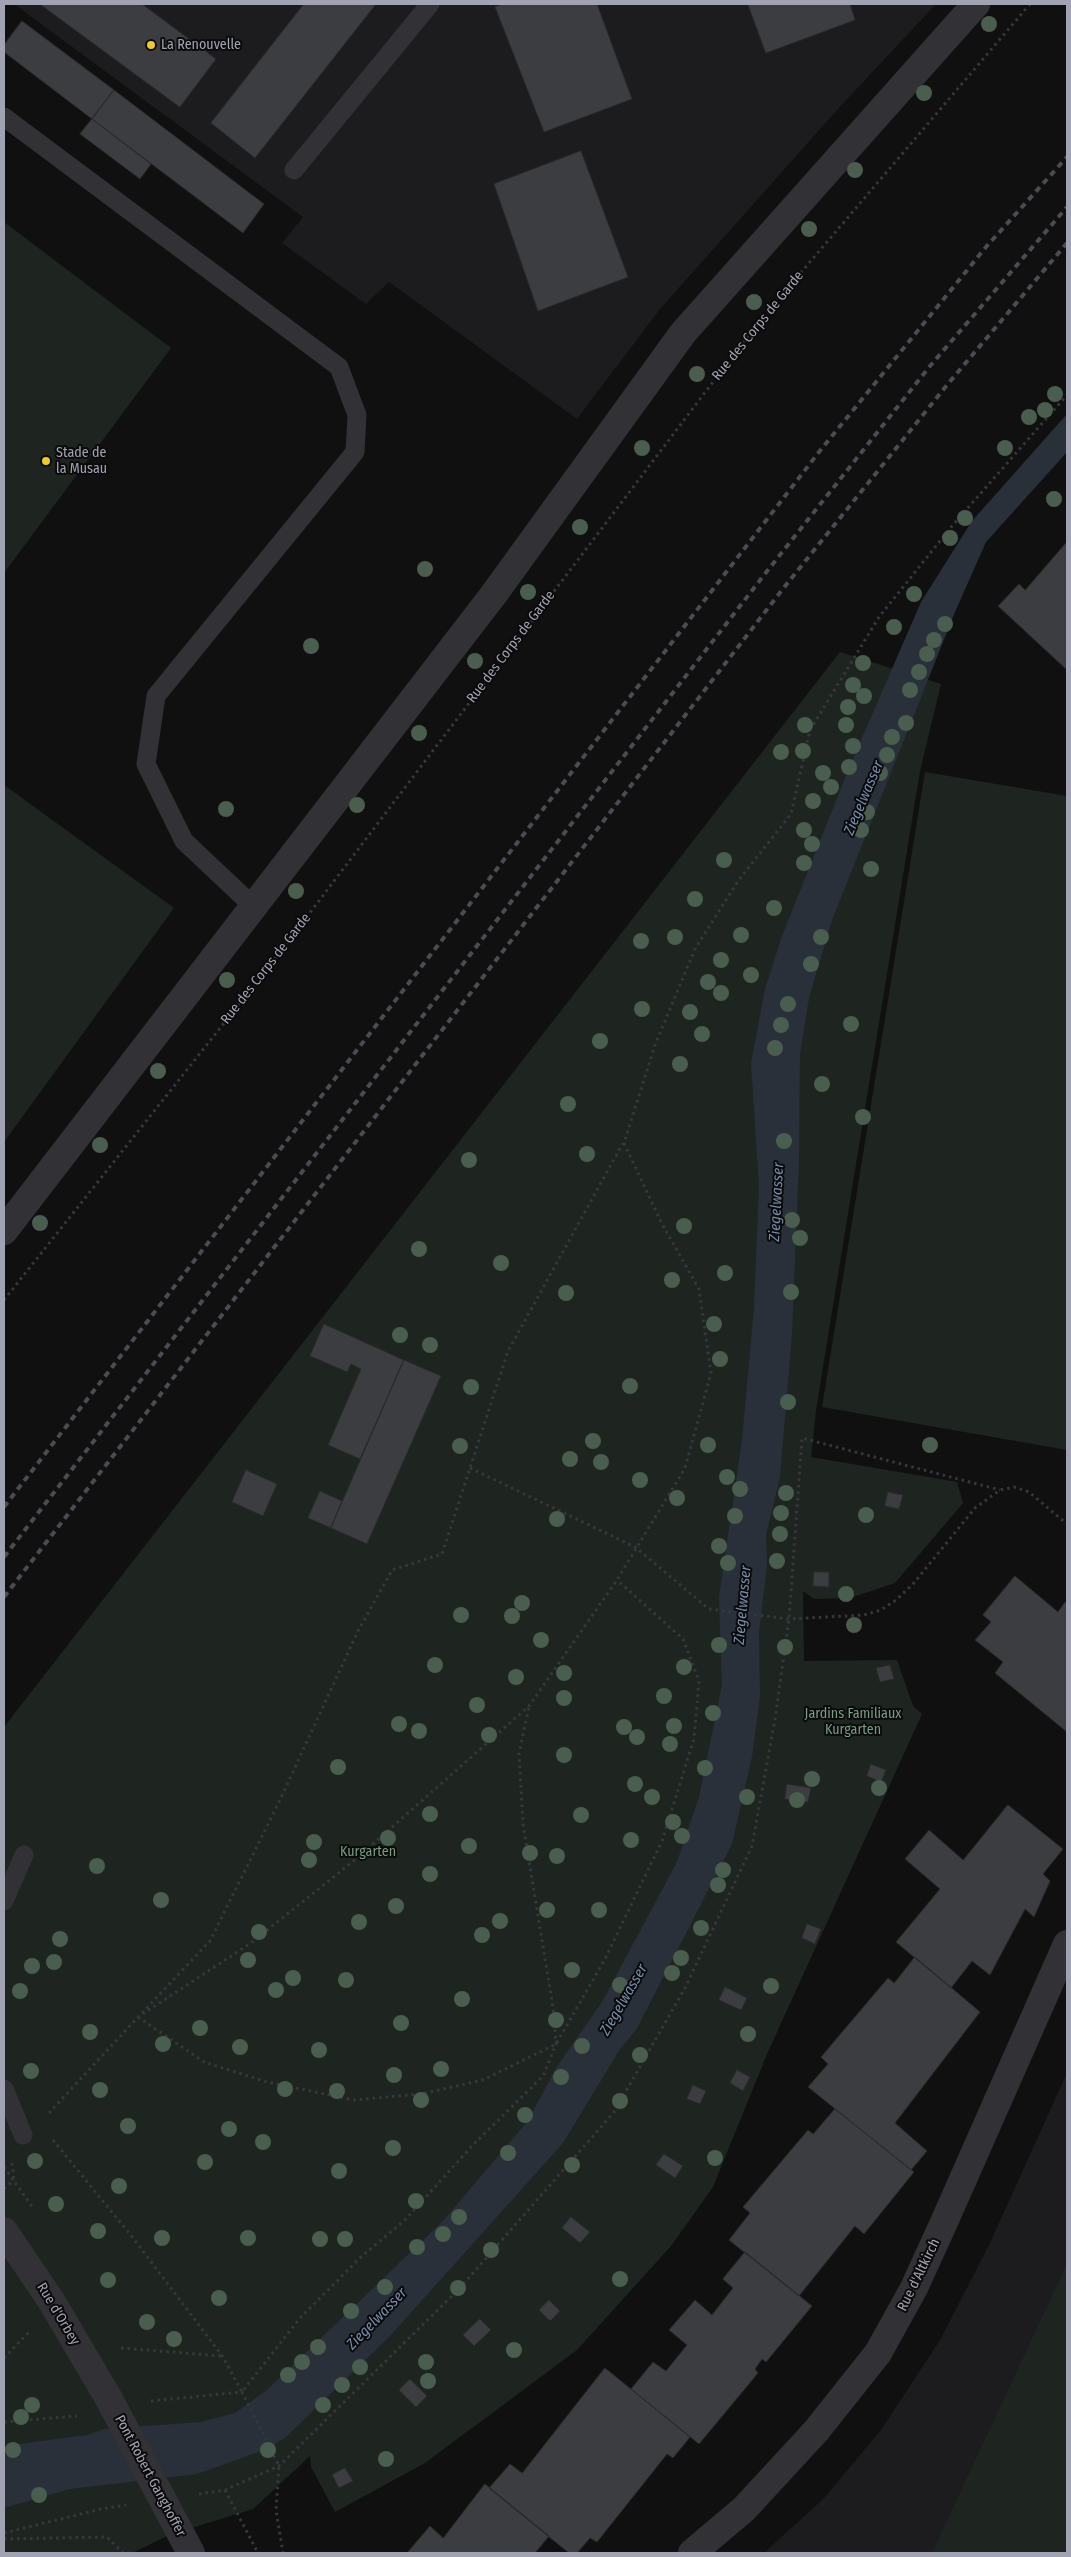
<!DOCTYPE html>
<html>
<head>
<meta charset="utf-8">
<style>
	body { margin:0 }
	#map { position:relative; width:1071px; height:2557px; overflow:hidden; background:#101011; font-family:"Fira Sans Condensed",sans-serif }
	canvas { display:block }
	.frame { position:absolute; inset:0; border:5px solid #a1a3b2; pointer-events:none }
</style>
</head>
<body>
<div id="map">
<canvas width="1071" height="2557"></canvas>
<div class="frame"></div>
</div>
<script>
const ctx = document.querySelector('canvas').getContext('2d');
ctx.lineJoin = 'round';
function paint(path, color) { ctx.fillStyle = color; ctx.fill(path, 'evenodd'); }
function trace(path, color, width, dash) { ctx.strokeStyle = color; ctx.lineWidth = width; ctx.lineCap = dash ? 'butt' : 'round'; ctx.setLineDash(dash || []); ctx.stroke(path); }
function write(font, color, halo, rows, align = 'center') {
  ctx.font = font + ' "Fira Sans Condensed",sans-serif'; ctx.lineWidth = 4; ctx.setLineDash([]); ctx.textBaseline = 'middle'; ctx.strokeStyle = halo; ctx.fillStyle = color; for (const [text, x, y, turn = 0] of rows) {
    ctx.save(); ctx.translate(x, y); ctx.rotate((+turn || 0) * Math.PI / 180); ctx.textAlign = isNaN(turn) ? turn : align; if (halo) ctx.strokeText(text, 0, 0); ctx.fillText(text, 0, 0); ctx.restore();
  }
}
paint(new Path2D(`
	M14 4H936L837 110 660 309 577 419 389 282 366 304 282 243 303 217Z
	M1067 2073V2553H764L824 2498 881 2430 940 2340 989 2245Z`), '#1c1c1e');
paint(new Path2D(`
	M4 222 171 348 4 573Z
	M840 652 941 684 920 771 816 1410 811 1457 957 1482 963 1503 895 1583 850 1598 814 1599 803 1591 804 1661 897 1660 913 1706 922 1714 767 2054 713 2187 671 2246 577 2350 425 2463 335 2512 311 2467 310 2456 253 2509 169 2535 132 2553H4V1727Z
	M925 772 1067 796V1450L822 1407Z
	M4 785 174 908 4 1142Z
	M1067 2264V2553H932Z`), '#1e2520');
paint(new Path2D(`
	M1067 414V452L986 542 955 612 832 920 809 998 800 1054 799 1160 792 1334 780 1477 766 1535 767 1565 759 1632 760 1696 752 1757 732 1844 636 2030 620 2049 563 2143 390 2336 286 2437 267 2449 197 2474 70 2489 4 2508V2446L87 2435 104 2429 201 2422 235 2413 267 2390 443 2221 527 2122 558 2065 602 2002 677 1862 699 1797 722 1685 719 1597 742 1440 754 1308 759 1186 751 1063 765 989 782 936 852 761 921 602 972 521Z`), '#293039');
const building = new Path2D(`
	M40 4H142L216 59 180 107Z
	M304 4H376L255 158 211 123Z
	M503 4H597L632 99 544 132 495 7Z
	M748 4H850L855 20 766 53Z
	M22 21 114 90 92 119 4 52V45Z
	M114 90 264 204 243 233 92 119Z
	M92 119 151 164 140 179 80 134Z
	M581 151 628 277 538 311 494 184Z
	M1067 542V670L998 606 1019 584 1025 590Z
	M324 1324 404 1360 360 1459 328 1445 361 1369 351 1364 347 1372 310 1356Z
	M404 1360 441 1376 367 1544 331 1528Z
	M246 1470 277 1484 263 1516 232 1502Z
	M320 1491 342 1501 331 1528 308 1518Z
	M888 1492 903 1495 899 1509 885 1506Z
	M814 1572H829V1587L813 1586Z
	M1015 1576 1058 1612 1065 1602 1067 1604V1732L995 1673 1003 1662 975 1640 991 1622 983 1615Z
	M890 1665 894 1679 880 1682 876 1668Z
	M871 1764 886 1770 881 1782 867 1776Z
	M787 1784 811 1788 808 1802 785 1799Z
	M1008 1805 1063 1849 1043 1874 1050 1881 1034 1917 1025 1909 990 1975 972 1961 951 1988 896 1942 940 1889 905 1859 929 1830 963 1860Z
	M807 1924 821 1929 815 1944 802 1938Z
	M915 1957 980 2012 895 2123 927 2151 911 2170 808 2087 828 2064 821 2057 888 1978 894 1983Z
	M725 1987 747 1998 741 2010 719 2000Z
	M737 2070 750 2077 743 2091 730 2083Z
	M693 2085 706 2091 700 2104 687 2099Z
	M835 2109 914 2172 864 2234 855 2226 799 2296 729 2240 750 2213 743 2207 808 2130 813 2134Z
	M664 2154 683 2166 675 2178 656 2165Z
	M571 2217 590 2232 580 2243 562 2228Z
	M745 2252 812 2306 766 2362 762 2359 755 2369 758 2373 699 2444 631 2389 653 2362 666 2371 687 2345 669 2330 695 2300 712 2315 733 2288 723 2279Z
	M549 2300 560 2311 550 2321 539 2310Z
	M480 2319 491 2330 474 2346 463 2335Z
	M605 2368 690 2437 673 2458 667 2454 597 2542 590 2538 577 2553H569L489 2488 510 2464 522 2473Z
	M410 2379 427 2396 416 2407 399 2390Z
	M345 2468 353 2481 339 2488 332 2475Z
	M485 2484 549 2536 535 2553H407L430 2526 443 2538Z`);
paint(building, '#3c3d41');
trace(building, '#2a2a2d', 1);
trace(new Path2D(`
	M4 1300 271 964 757 324 1030 4
	M470 1468 635 1547 709 1609 789 1619 864 1615 881 1610 896 1600 913 1584 975 1508 1000 1490 1014 1487 1029 1492 1067 1524
	M142 2013 210 1941 279 1802 358 1631 392 1570 442 1554 508 1351 623 1143
	M138 2017 204 2062 267 2082 354 2100 421 2094 483 2080 556 2044 605 1959 662 1841 694 1739 699 1681 683 1639 617 1580
	M49 2113 138 2017 251 1943 356 1859 529 1706 617 1580 685 1468 711 1373 699 1289 661 1222 624 1143 655 1045 695 949 738 881 791 814 810 730 879 617 952 526 1067 395
	M53 2140 133 2238 223 2357 242 2392 300 2318 361 2257 405 2220 472 2146 543 2076 556 2044 553 2007 523 1824 519 1753 529 1707
	M12 2163 14 2180
	M4 2167 34 2209
	M4 2189 14 2180
	M121 2348 222 2356
	M4 2358 29 2332
	M151 2401 242 2392 279 2466 276 2510 283 2553
	M4 2422 77 2416
	M225 2490 258 2553
	M199 2494 225 2490 279 2466 459 2289 614 2112 685 1988 752 1846 775 1719 789 1619 802 1438 1000 1490
	M4 2533 101 2509 126 2505
	M4 2539 107 2537 123 2553`), '#37373d', 3, [2.5, 4]);
trace(new Path2D(`
	M4 117 339 367 357 415 355 452 156 696 146 764 184 841 253 906
	M294 170 430 4
	M4 1901 24 1855
	M4 2089 23 2135`), '#313136', 19);
trace(new Path2D(`
	M4 1231 494 594 683 333 976 4
	M4 2231 52 2302 109 2399
	M692 2553 744 2509 816 2431 878 2353 914 2288 945 2220 1067 1944`), '#313136', 28);
trace(new Path2D(`
	M4 1507 819 452 986 247 1067 157
	M4 1557 764 575 930 366 1067 207
	M4 1597 782 590 947 385 1067 243`), '#4b4c53', 4, [6, 5]);
trace(new Path2D(`
	M109 2399 191 2553`), '#313136', 28);
ctx.fillStyle = '#495e4e';
for (const [x, y] of [
	[989,24],
	[924,93],
	[855,170],
	[809,229],
	[754,302],
	[697,374],
	[1055,394],
	[1045,410],
	[1029,417],
	[642,448],
	[1005,448],
	[1054,499],
	[965,518],
	[580,527],
	[950,538],
	[425,569],
	[528,592],
	[914,594],
	[945,624],
	[894,627],
	[934,640],
	[311,646],
	[927,654],
	[475,661],
	[863,663],
	[919,672],
	[853,685],
	[910,690],
	[864,696],
	[848,707],
	[906,723],
	[805,725],
	[846,725],
	[419,733],
	[892,737],
	[853,746],
	[803,751],
	[781,752],
	[887,755],
	[849,767],
	[823,773],
	[880,773],
	[831,787],
	[813,801],
	[357,805],
	[226,809],
	[867,812],
	[804,830],
	[861,830],
	[812,844],
	[724,860],
	[804,863],
	[871,869],
	[296,891],
	[695,899],
	[774,908],
	[741,935],
	[675,937],
	[821,937],
	[641,941],
	[721,960],
	[811,964],
	[751,975],
	[227,980],
	[708,982],
	[721,993],
	[788,1004],
	[642,1009],
	[690,1012],
	[851,1024],
	[781,1025],
	[702,1034],
	[600,1041],
	[775,1048],
	[680,1064],
	[158,1071],
	[822,1084],
	[568,1104],
	[863,1117],
	[784,1141],
	[100,1145],
	[587,1154],
	[469,1160],
	[792,1220],
	[40,1223],
	[684,1226],
	[800,1238],
	[419,1249],
	[501,1263],
	[725,1273],
	[672,1280],
	[791,1292],
	[566,1293],
	[714,1324],
	[400,1335],
	[430,1345],
	[720,1359],
	[630,1386],
	[471,1387],
	[788,1402],
	[593,1441],
	[708,1445],
	[930,1445],
	[460,1446],
	[570,1459],
	[601,1462],
	[727,1477],
	[640,1480],
	[740,1489],
	[786,1493],
	[677,1498],
	[781,1513],
	[866,1515],
	[735,1516],
	[557,1519],
	[780,1534],
	[719,1546],
	[777,1561],
	[728,1563],
	[846,1594],
	[522,1603],
	[461,1615],
	[512,1616],
	[854,1625],
	[541,1640],
	[719,1645],
	[785,1647],
	[435,1665],
	[684,1667],
	[564,1673],
	[516,1677],
	[664,1696],
	[564,1698],
	[477,1705],
	[713,1713],
	[399,1724],
	[674,1726],
	[624,1727],
	[419,1731],
	[489,1735],
	[637,1737],
	[670,1744],
	[564,1755],
	[338,1767],
	[705,1768],
	[812,1779],
	[635,1784],
	[879,1788],
	[652,1797],
	[747,1797],
	[797,1800],
	[430,1814],
	[581,1815],
	[673,1822],
	[682,1836],
	[388,1838],
	[631,1840],
	[314,1842],
	[469,1846],
	[530,1853],
	[557,1856],
	[309,1860],
	[97,1866],
	[723,1870],
	[430,1874],
	[718,1885],
	[161,1900],
	[396,1906],
	[547,1910],
	[599,1910],
	[500,1921],
	[359,1922],
	[701,1928],
	[259,1932],
	[482,1935],
	[60,1939],
	[681,1958],
	[248,1960],
	[54,1962],
	[32,1966],
	[572,1970],
	[672,1973],
	[293,1978],
	[346,1980],
	[620,1985],
	[771,1986],
	[276,1990],
	[20,1991],
	[462,1999],
	[556,2020],
	[401,2023],
	[200,2028],
	[90,2032],
	[748,2034],
	[163,2044],
	[582,2046],
	[240,2047],
	[319,2050],
	[640,2055],
	[441,2069],
	[31,2071],
	[394,2075],
	[561,2077],
	[285,2089],
	[100,2090],
	[337,2091],
	[421,2100],
	[620,2101],
	[525,2115],
	[128,2126],
	[229,2129],
	[263,2142],
	[393,2148],
	[508,2153],
	[715,2158],
	[35,2161],
	[205,2162],
	[572,2165],
	[339,2171],
	[119,2186],
	[416,2201],
	[56,2204],
	[459,2217],
	[98,2231],
	[443,2234],
	[162,2238],
	[248,2238],
	[320,2239],
	[345,2239],
	[417,2247],
	[491,2250],
	[620,2279],
	[108,2280],
	[385,2287],
	[458,2288],
	[219,2298],
	[351,2311],
	[147,2322],
	[174,2339],
	[318,2347],
	[514,2350],
	[302,2362],
	[426,2362],
	[360,2367],
	[288,2375],
	[428,2381],
	[342,2385],
	[32,2405],
	[323,2405],
	[21,2417],
	[13,2450],
	[268,2450],
	[386,2459],
	[39,2495]
]) { ctx.beginPath(); ctx.arc(x, y, 8, 0, 2 * Math.PI); ctx.fill(); }
for (const [x, y, r, color] of [
	[151,45,5,"#efcb2a"],
	[46,461,5,"#efcb2a"]
]) { const dot = new Path2D(); dot.arc(x, y, r, 0, 2 * Math.PI); ctx.fillStyle = color; ctx.fill(dot); trace(dot, '#0b0b0c', 2); }
write('14px', '#a1a3b2', '#0b0b0c', [
	["La Renouvelle",161,45],
	["Stade de",56,453],
	["la Musau",56,469]
], 'left');
write('14px', '#a1a3b2', '#0b0b0c', [
	["Rue des Corps de Garde",758,326,-51],
	["Rue des Corps de Garde",511,647,-53],
	["Rue des Corps de Garde",266,969,-52],
	["Rue d'Altkirch",919,2275,-64],
	["Rue d'Orbey",58,2314,59],
	["Pont Robert Ganghoffer",150,2476,62]
]);
write('14px', '#789d80', '#0b0b0c', [
	["Jardins Familiaux",853,1714],
	["Kurgarten",853,1730],
	["Kurgarten",368,1852]
]);
write('italic 15px', '#778cad', '#0b0b0c', [
	["Ziegelwasser",864,798,-67],
	["Ziegelwasser",777,1202,-87],
	["Ziegelwasser",743,1605,-85],
	["Ziegelwasser",624,2000,-60],
	["Ziegelwasser",377,2319,-46]
]);
</script>
</body>
</html>
